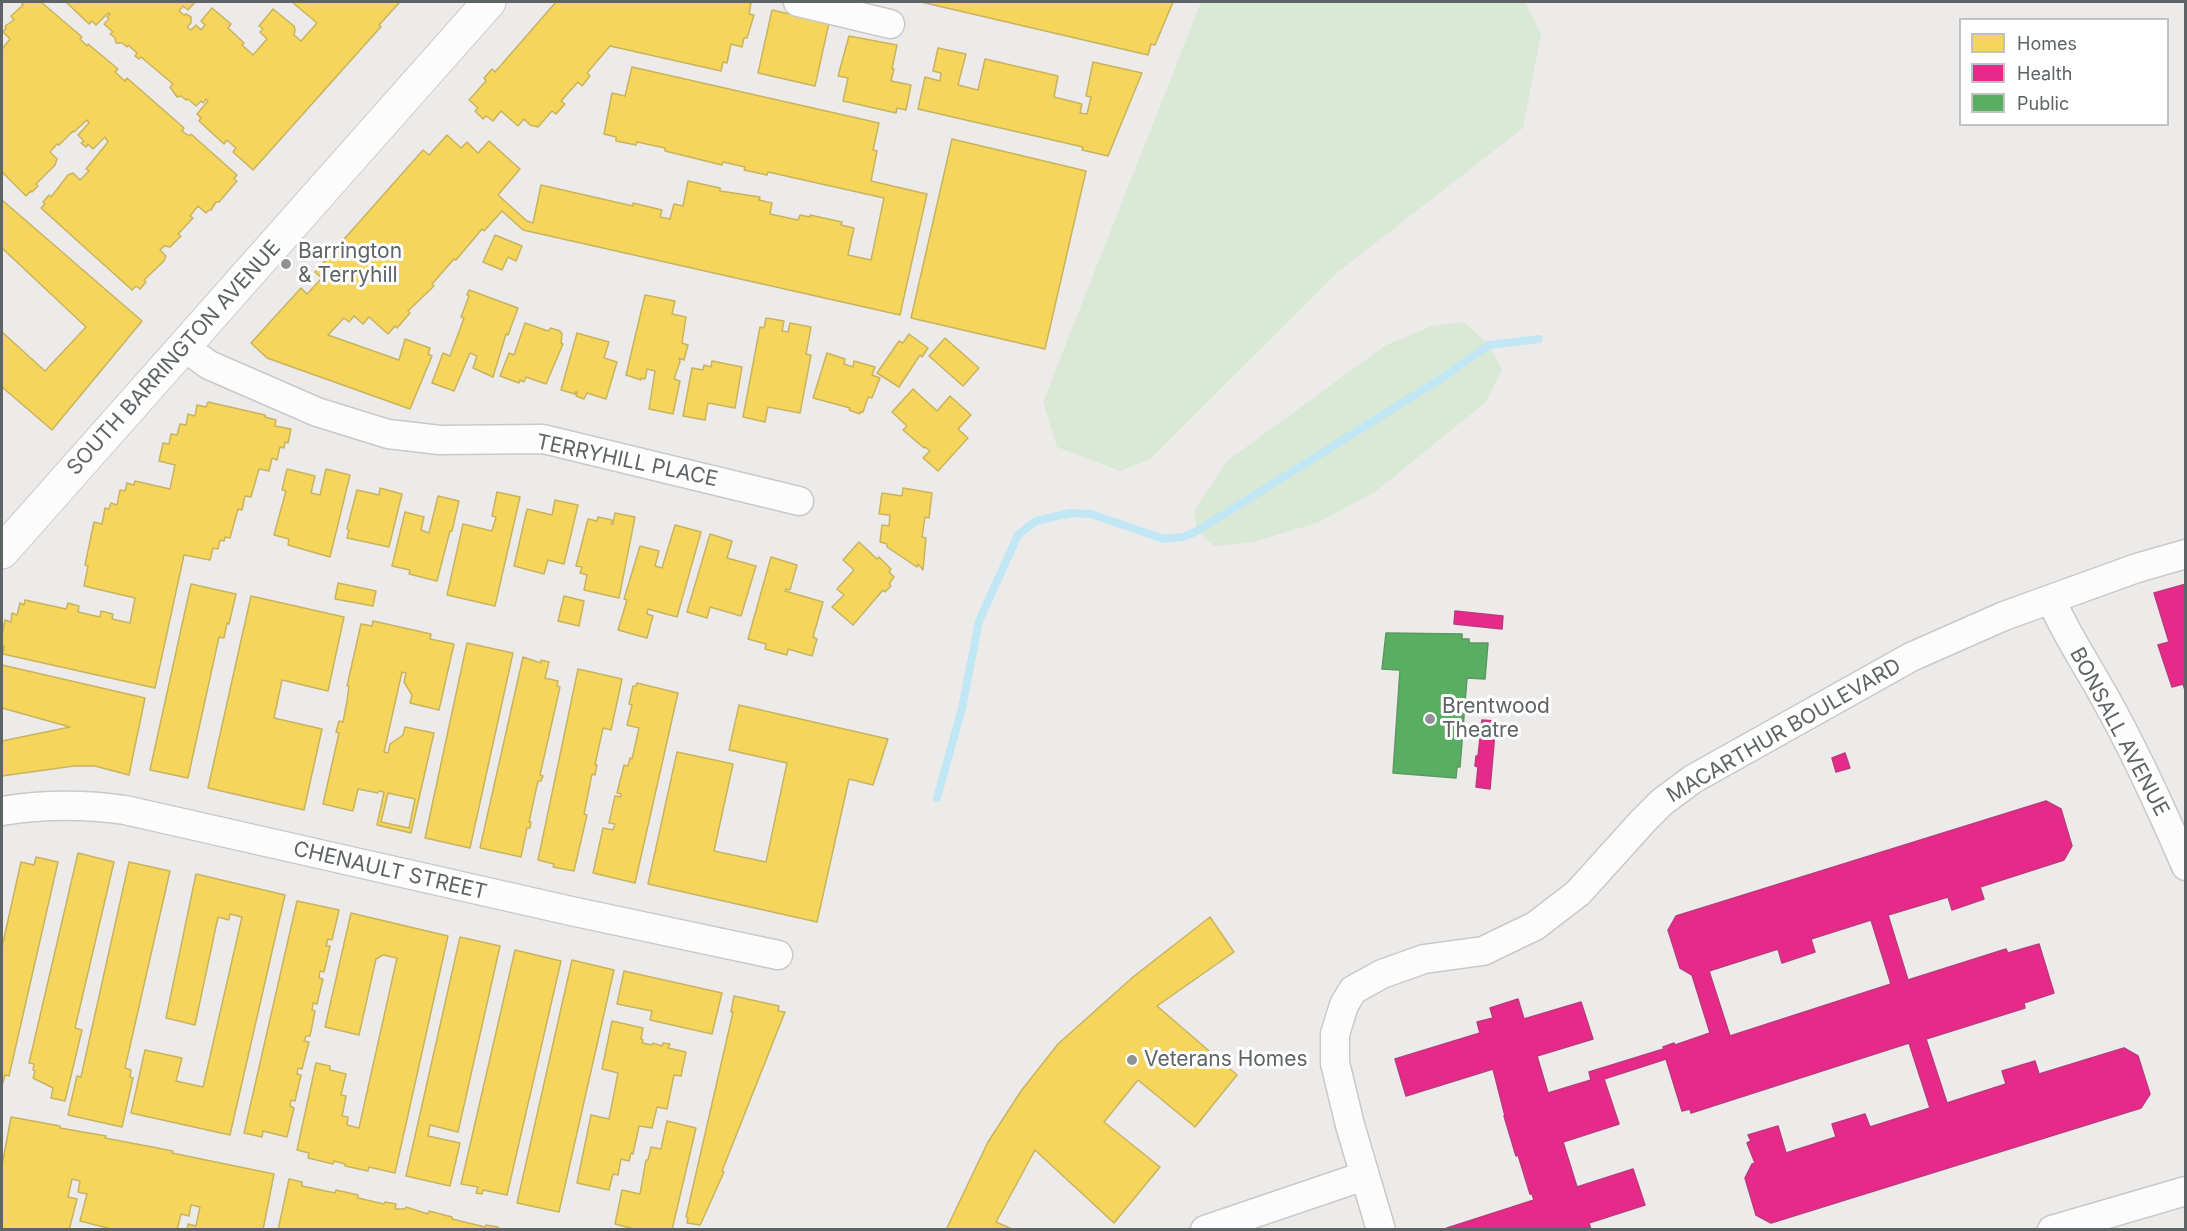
<!DOCTYPE html>
<html>
<head>
<meta charset="utf-8">
<style>
	body { margin:0 }
	#map { position:relative; width:2187px; height:1231px; overflow:hidden; background:#edebe9; font-family:Inter,sans-serif }
	canvas { display:block }
	.frame { position:absolute; inset:0; border:3px solid #5e6366; pointer-events:none }
	.legend { position:absolute; left:1959px; top:18px; width:210px; height:108px; box-sizing:border-box; background:#fff; border:2px solid #bfc1c2; margin:0; padding:8px 10px; list-style:none; font-size:18px; color:#5e6366 }
	.legend li { display:flex; align-items:center; gap:12px; height:30px }
	.legend b { width:30px; border:2px solid #bfc1c2 }
</style>
</head>
<body>
<div id="map">
<canvas width="2187" height="1231"></canvas>
<div class="frame"></div>
<ul class="legend">
<li><b style="height:16px;background:#f6d55c"></b>Homes</li>
<li><b style="height:16px;background:#e7298a"></b>Health</li>
<li><b style="height:16px;background:#5aae61"></b>Public</li>
</ul>
</div>
<script>
const ctx = document.querySelector('canvas').getContext('2d');
ctx.lineJoin = 'round';
function paint(path, color) { ctx.fillStyle = color; ctx.fill(path, 'evenodd'); }
function trace(path, color, width, dash) { ctx.strokeStyle = color; ctx.lineWidth = width; ctx.lineCap = dash ? 'butt' : 'round'; ctx.setLineDash(dash || []); ctx.stroke(path); }
function write(font, color, halo, rows, align = 'center') {
  ctx.font = font + ' Inter,sans-serif'; ctx.lineWidth = 6; ctx.setLineDash([]); ctx.textBaseline = 'middle'; ctx.strokeStyle = halo; ctx.fillStyle = color; for (const [text, x, y, turn = 0] of rows) {
    ctx.save(); ctx.translate(x, y); ctx.rotate((+turn || 0) * Math.PI / 180); ctx.textAlign = isNaN(turn) ? turn : align; if (halo) ctx.strokeText(text, 0, 0); ctx.fillText(text, 0, 0); ctx.restore();
  }
}
paint(new Path2D(`
	M1201 2H1525L1541 34 1523 128 1338 272 1149 460 1120 471 1057 447 1043 402Z
	M1464 322 1489 345 1502 370 1486 402 1375 492 1319 522 1254 542 1214 546 1197 531 1194 511 1227 461 1386 345 1432 326Z`), '#dae8d6');
const homes = new Path2D(`
	M24 2H41L82 37 80 39 87 46 88 44 118 69 115 72 125 81 127 78 184 128 182 131 189 136 191 134 237 175 234 179 237 181 219 202H216L211 210H209L206 213 198 206 190 216 193 218 178 234 181 236 170 247 164 246 160 250 166 256 164 261 144 280 146 282 140 289 136 286 132 290 41 208 45 204 43 202 49 195 51 197 68 175 73 173 80 180 89 171 86 169 108 142 105 137 93 149 88 144 86 147 81 143 84 141 78 135 89 123 87 120 74 132 73 131 59 145 57 144 50 152 57 159 55 165 36 184 38 186 32 192 31 191 26 196 2 172V49L10 39 3 32 6 28 5 26 14 20 11 16 23 5 22 4Z
	M66 2H195L188 10 183 6 179 11 184 15 186 14 191 17V23L187 27 191 30 196 25 201 30 205 25 201 21 212 8 231 24 228 28 244 43 242 45 253 55 267 39 260 32 263 29 259 26 273 9 294 26 295 30 294 35 301 41 317 23 292 2H400L379 25 381 27 378 30 253 170 233 152 236 148 227 140 224 144 199 121 201 118 197 114 208 101 206 99 203 103 201 101 196 106 188 99 186 100 181 96 177 97 170 87 173 84 141 57 139 59 135 56 137 53 128 45 127 47 122 43H116L115 38 110 34 113 32 104 24 109 19 107 17 110 14 108 13 96 25 92 21 89 24Z
	M556 2H746L751 3 749 14 754 15 747 38H744L742 47 731 44 727 63 723 62 721 71 610 46 587 73 590 76 582 86 578 82 561 101 565 104 556 114 552 111 538 127 530 125 524 119 518 126 501 111 493 121 486 116 483 119 475 111 478 108 469 100 486 81 484 78 492 69 495 72Z
	M921 2H1173L1155 45 1151 44 1148 55Z
	M772 10 829 23 815 86 758 73Z
	M849 36 897 45 892 69H894L891 81 911 85 906 110 897 108 896 113 843 101 848 78 838 76Z
	M938 48 966 54 958 85 978 90 985 59 1058 76 1054 97 1082 104 1080 113 1087 114 1091 97 1086 96 1093 62 1142 73 1108 156 1082 150 1083 147 918 109 925 77 940 81 941 73 933 71Z
	M632 67 879 123 873 150 877 151 871 181 927 194 900 315 523 230 502 211 484 231 482 229 456 260 454 259 432 284 434 286 408 311 410 313 397 328 395 326 388 334 369 317 363 324 354 316 349 322 344 318 328 335 399 360 405 339 430 348 428 354 432 356 410 409 267 358 251 343 301 288 307 294 322 278 315 272 423 150 429 155 447 135 461 148 467 142 478 153 489 141 520 169 498 195 527 221 533 223 541 185 633 206V203L662 210 660 217 670 219 674 204 683 206 688 181 720 188V191L760 197 759 200 772 203 770 214 798 220 800 215 810 217V215L842 222 841 225 854 228 848 255 871 260 884 198 768 172 767 175 744 170 745 167 723 162 722 165 665 151V148L637 142 636 145 616 141V137L604 134 612 93 625 96Z
	M952 139 1086 171 1045 349 911 318Z
	M2 200 142 321 52 430 2 387V332L45 371 86 327 2 248Z
	M495 235 522 246 516 261 508 257 502 270 483 262Z
	M469 290 518 308 508 335 506 334 493 377 473 368 477 356 470 353 454 391 432 383 443 353 450 356 464 318 461 317 469 296 467 295Z
	M645 295 675 301 672 314 686 317 682 343 688 345 684 360 679 358 680 362 674 379 680 381 673 414 649 409 655 371 647 369 645 379 641 378V380L626 375Z
	M766 318 784 321 782 331 788 332 790 323 811 327 806 354 811 355 800 413 768 407 765 422 743 417 760 327 764 328Z
	M525 323 548 331 551 328 560 331 562 334 561 343 563 344 546 384 526 377 524 382 520 380 519 383 500 376 509 353 514 355Z
	M577 333 609 342 604 358 617 362 606 399 587 393 584 399 576 396 577 392H575V394L561 390Z
	M909 334 928 348 922 357 920 355 899 387 877 373 899 341 903 343Z
	M945 338 979 368 963 386 929 356Z
	M827 353 845 359 844 364 853 367 854 361 875 367 872 375 880 378 872 398 868 397 863 412H860V414L849 410 850 408 813 398Z
	M712 361 742 367 735 408 708 403 705 420 683 416 692 368 703 370 704 365 711 367Z
	M913 389 937 411 950 396 971 415 958 429 968 438 938 471 923 458 930 451 925 447 924 448 903 430 907 426 892 412Z
	M208 402 265 415V417L276 420 275 426 291 429 288 443 285 442 284 448 280 447 277 460 272 458 269 471 259 469 251 497 245 496 242 510 238 509 230 538 225 537 224 541 220 540 218 549 213 548 210 560 184 555 155 688 3 654 4 646 2 645V636L5 620 11 622 12 613 17 615 20 603 24 605 25 600 66 609 68 603 79 606 78 612 100 617 101 611 113 614 112 619 130 623 135 598 84 586 88 566 85 565 94 522 102 524 105 508 109 509 111 503 117 505 120 490 125 491 127 483 134 485 135 481 170 489 175 465 159 461 163 443 169 444 171 434 177 435 180 424 186 425 188 414 195 416 197 405 206 407Z
	M287 469 315 476 311 493 320 495 326 469 350 475 330 557 288 545 289 539 274 535 286 491 282 490Z
	M380 488 402 494 389 547 347 538 349 530 347 529 357 490 379 495Z
	M903 488 932 493 929 518 925 517 922 537 926 538 923 570 918 564 917 567 887 547V544L880 542 882 525 889 526 890 515 879 514 882 493 902 496Z
	M497 492 520 497 495 606 447 595 463 524 492 531 496 517 492 516Z
	M438 496 459 501 452 531H450L437 581 409 574 410 570 392 566 405 512 424 517 421 530 429 533Z
	M555 500 578 505 564 564 548 560 544 574 514 566 527 509 552 515Z
	M615 513 635 517 619 598 584 590 587 575 580 573 582 567 576 566 588 519 597 521 598 517 612 520 611 524H613Z
	M675 525 701 532 677 617 648 609 647 614 653 616 647 638 618 630 627 600 624 599 640 546 659 551 655 566 662 568Z
	M710 534 732 541 727 558 756 566 741 616 710 607 707 618 687 612Z
	M859 542 877 559 879 557 891 569 889 572 894 577 889 584 891 586 885 592 883 590 853 625 832 607 844 595 837 589 854 570 843 560Z
	M771 557 797 565 790 590 786 589 785 591 823 602 813 637 817 639 812 656 788 649 787 655 765 649 766 644 748 639Z
	M338 583 376 591 373 606 335 599Z
	M191 584 236 594 229 624 227 623 224 638 219 637 188 778 150 770Z
	M251 596 344 617 328 691 282 680 274 718 322 729 304 810 208 788Z
	M564 596 584 601 579 626 558 621Z
	M373 621 431 634 430 639 454 644 439 710 410 703 412 695 404 682 406 673 402 672 384 752 388 753 390 744 403 735 405 727 434 733 411 833 377 825 384 792 379 791 378 793 358 789 353 811 323 804 339 733 336 732 339 721 343 722 347 701 349 686H347L361 624 372 626ZM388 793 415 799 409 828 381 822Z
	M467 643 513 653 470 848 425 838Z
	M523 657 541 663V660L549 662 545 678 558 681 557 686 560 687 540 775 543 776 541 781H538L529 822H531L530 828H527L521 857 480 848Z
	M2 665 145 698 129 775 95 766H74L2 776V741L70 727 2 708Z
	M578 669 622 679 611 730 603 728 595 765H597L595 775 592 774 584 814 587 815 574 871 553 867 554 864 538 860Z
	M637 683 678 693 635 883 593 873 603 828 613 830 615 824 609 823 615 796 621 797V794L617 793 624 765 628 766 630 758 632 759 639 728 627 725 632 705 629 704 633 686H636Z
	M739 705 888 739 873 785 849 779 817 922 648 884 677 752 733 764 714 851 766 862 787 763 729 750Z
	M78 853 114 862 75 1028 82 1030 65 1101 51 1098 53 1088 33 1078 35 1071 33 1070 34 1064 29 1063Z
	M36 857 58 862 9 1076 5 1075 2 1086V947L21 862 34 865Z
	M129 862 170 871 125 1068 131 1070 130 1077 133 1078 122 1127 68 1115 77 1076 81 1077Z
	M196 874 285 895 230 1135 131 1113 145 1050 182 1058 176 1081 203 1087 242 917 230 914 229 920 218 917 195 1025 166 1018Z
	M297 901 339 910 332 940 328 939 326 946H330L324 972 320 971 319 978 323 979 317 1004 313 1003 312 1010 315 1011 310 1036H306L304 1041 309 1042 302 1069 298 1068 297 1074 301 1075 295 1101 291 1100 290 1106 294 1108 287 1137 263 1131 262 1137 244 1133Z
	M351 913 448 936 395 1173 369 1167 368 1171 345 1166V1164L334 1161 333 1164 308 1158 309 1153 297 1150 316 1063 330 1066V1070L346 1074 341 1095 346 1096 342 1116 348 1117 347 1125 359 1128 397 958 383 955 376 959 359 1035 325 1027Z
	M1210 917 1234 952 1157 1006 1237 1075 1195 1127 1138 1080 1104 1122 1160 1167 1114 1223 1035 1150 996 1222 1014 1230H946L988 1142 1021 1091 1058 1044 1133 977Z
	M460 937 500 946 458 1132 430 1125 428 1136 460 1143 450 1186 406 1176Z
	M515 950 561 961 507 1195 483 1190 482 1194 476 1193 478 1187 461 1184Z
	M572 960 614 970 559 1212 517 1203Z
	M624 971 722 993 712 1034 650 1020 652 1011 617 1004Z
	M734 996 779 1006 778 1011 785 1012 722 1171 724 1172 702 1221 700 1225 687 1223 688 1218 686 1217 733 1012H731Z
	M612 1021 643 1028 641 1039 643 1040 642 1043 652 1045 653 1043 662 1046 663 1043 670 1044 668 1048 686 1052 681 1076 674 1075 667 1109 657 1107 652 1128 639 1126 633 1154 631 1153 629 1161 621 1159 618 1175 613 1174 609 1190 577 1183 591 1115 609 1119 618 1073 602 1069Z
	M11 1117 60 1126V1128L106 1136 105 1138 173 1151 172 1153 274 1174 263 1230H187L188 1224 196 1226 200 1207 191 1205 189 1216 181 1214 177 1230H115L80 1221 87 1194 78 1192 80 1181 72 1179 68 1197 77 1199 69 1230H2V1166Z
	M667 1121 696 1128 672 1230H637L615 1224 622 1190 640 1194 646 1160H648L651 1147 661 1149Z
	M289 1179 302 1182V1186L335 1193 336 1190 358 1195V1198L384 1204 385 1202 396 1204 395 1209H405L406 1207 428 1214 429 1211 452 1217V1219L485 1227 486 1225 498 1227V1230H278Z`);
paint(homes, '#f6d55c');
trace(homes, '#c8b35f', 1.5);
const health = new Path2D(`
	M2186 584V693L2183 684 2172 687 2158 645 2169 642 2154 593Z
	M1455 611 1503 616 1502 629 1454 624Z
	M1482 720 1496 721 1490 789 1476 787 1478 767 1475 766 1476 756H1478Z
	M1845 753 1850 768 1836 772 1832 758Z
	M2046 801 2061 809 2072 846 2064 860 1980 887 1984 899 1952 910 1948 897 1888 915 1908 980 2006 949 2008 953 2039 944 2054 993 2024 1003 2025 1008 1926 1039 1947 1103 2006 1084 2002 1071 2035 1061 2039 1074 2124 1048 2138 1056 2150 1094 2141 1108 1771 1223 1756 1215 1745 1178 1752 1164 1755 1163 1747 1143 1751 1141 1748 1135 1778 1126 1786 1153 1836 1137 1832 1124 1865 1114 1870 1127 1930 1108 1909 1043 1691 1113 1690 1109 1682 1111 1666 1059 1604 1079 1619 1124 1563 1142 1577 1187 1633 1169 1645 1205 1589 1223 1591 1230H1447V1228L1534 1200 1532 1194H1530L1518 1155 1516 1156 1504 1116H1505L1493 1069 1406 1096 1395 1059 1480 1033 1477 1022 1493 1018 1490 1008 1518 999 1524 1019 1581 1002 1593 1039 1537 1056 1548 1093 1591 1080 1589 1072 1657 1051 1664 1049 1663 1047 1674 1043 1675 1045 1710 1033 1692 975 1680 968 1668 930 1676 916ZM1871 920 1891 984 1730 1036 1709 971 1778 949 1782 963 1815 952 1811 939Z`);
paint(health, '#e7298a');
trace(health, '#be3a7f', 1.5);
const public = new Path2D(`
	M1386 633 1462 634V639H1469V643H1488L1485 679 1467 678 1460 767H1457L1456 778 1393 773 1400 670 1382 669Z`);
paint(public, '#5aae61');
trace(public, '#5b9862', 1.5);
trace(new Path2D(`
	M937 798 962 708 979 621 1018 535 1036 521 1070 513 1091 514 1164 539 1183 537 1197 531 1442 378 1489 345 1539 339`), '#c1e7f4', 8);
const minor = new Path2D(`
	M798 2 890 24
	M184 347 209 365 317 412 388 434 440 440 543 439 799 501
	M2051 599C2065 633 2086 663 2104 696 2135 751 2161 808 2186 866
	M2 811C44 804 83 804 125 810L571 911 778 955
	M1205 1230 1364 1176
	M1381 1230 1350 1125 1335 1063V1034L1344 1005 1353 990 1382 974 1424 959 1483 951 1535 926 1578 893 1643 821 1662 802 1693 779 1911 657 2004 616 2137 568 2186 554
	M2052 1230 2186 1191`);
const tertiary = new Path2D(`
	M2 552 489 2`);
trace(minor, '#cac9c9', 31);
trace(tertiary, '#cac9c9', 35);
trace(minor, '#fcfcfc', 28);
trace(tertiary, '#fcfcfc', 33);
for (const [x, y, r, color] of [
	[286,264,6,"#909394"],
	[1430,719,6,"#909394"],
	[1132,1060,6,"#909394"]
]) { const dot = new Path2D(); dot.arc(x, y, r, 0, 2 * Math.PI); ctx.fillStyle = color; ctx.fill(dot); trace(dot, '#fff', 2); }
write('21px', '#5e6366', '#fff', [
	["Barrington",298,252],
	["& Terryhill",298,276],
	["Brentwood",1442,707],
	["Theatre",1442,731],
	["Veterans Homes",1144,1060]
], 'left');
write('21px', '#5e6366', '#fff', [
	["SOUTH BARRINGTON AVENUE",174,358,-48],
	["TERRYHILL PLACE",627,461,12],
	["MACARTHUR BOULEVARD",1784,731,-30],
	["BONSALL AVENUE",2119,732,62],
	["CHENAULT STREET",390,871,13]
]);
</script>
</body>
</html>
